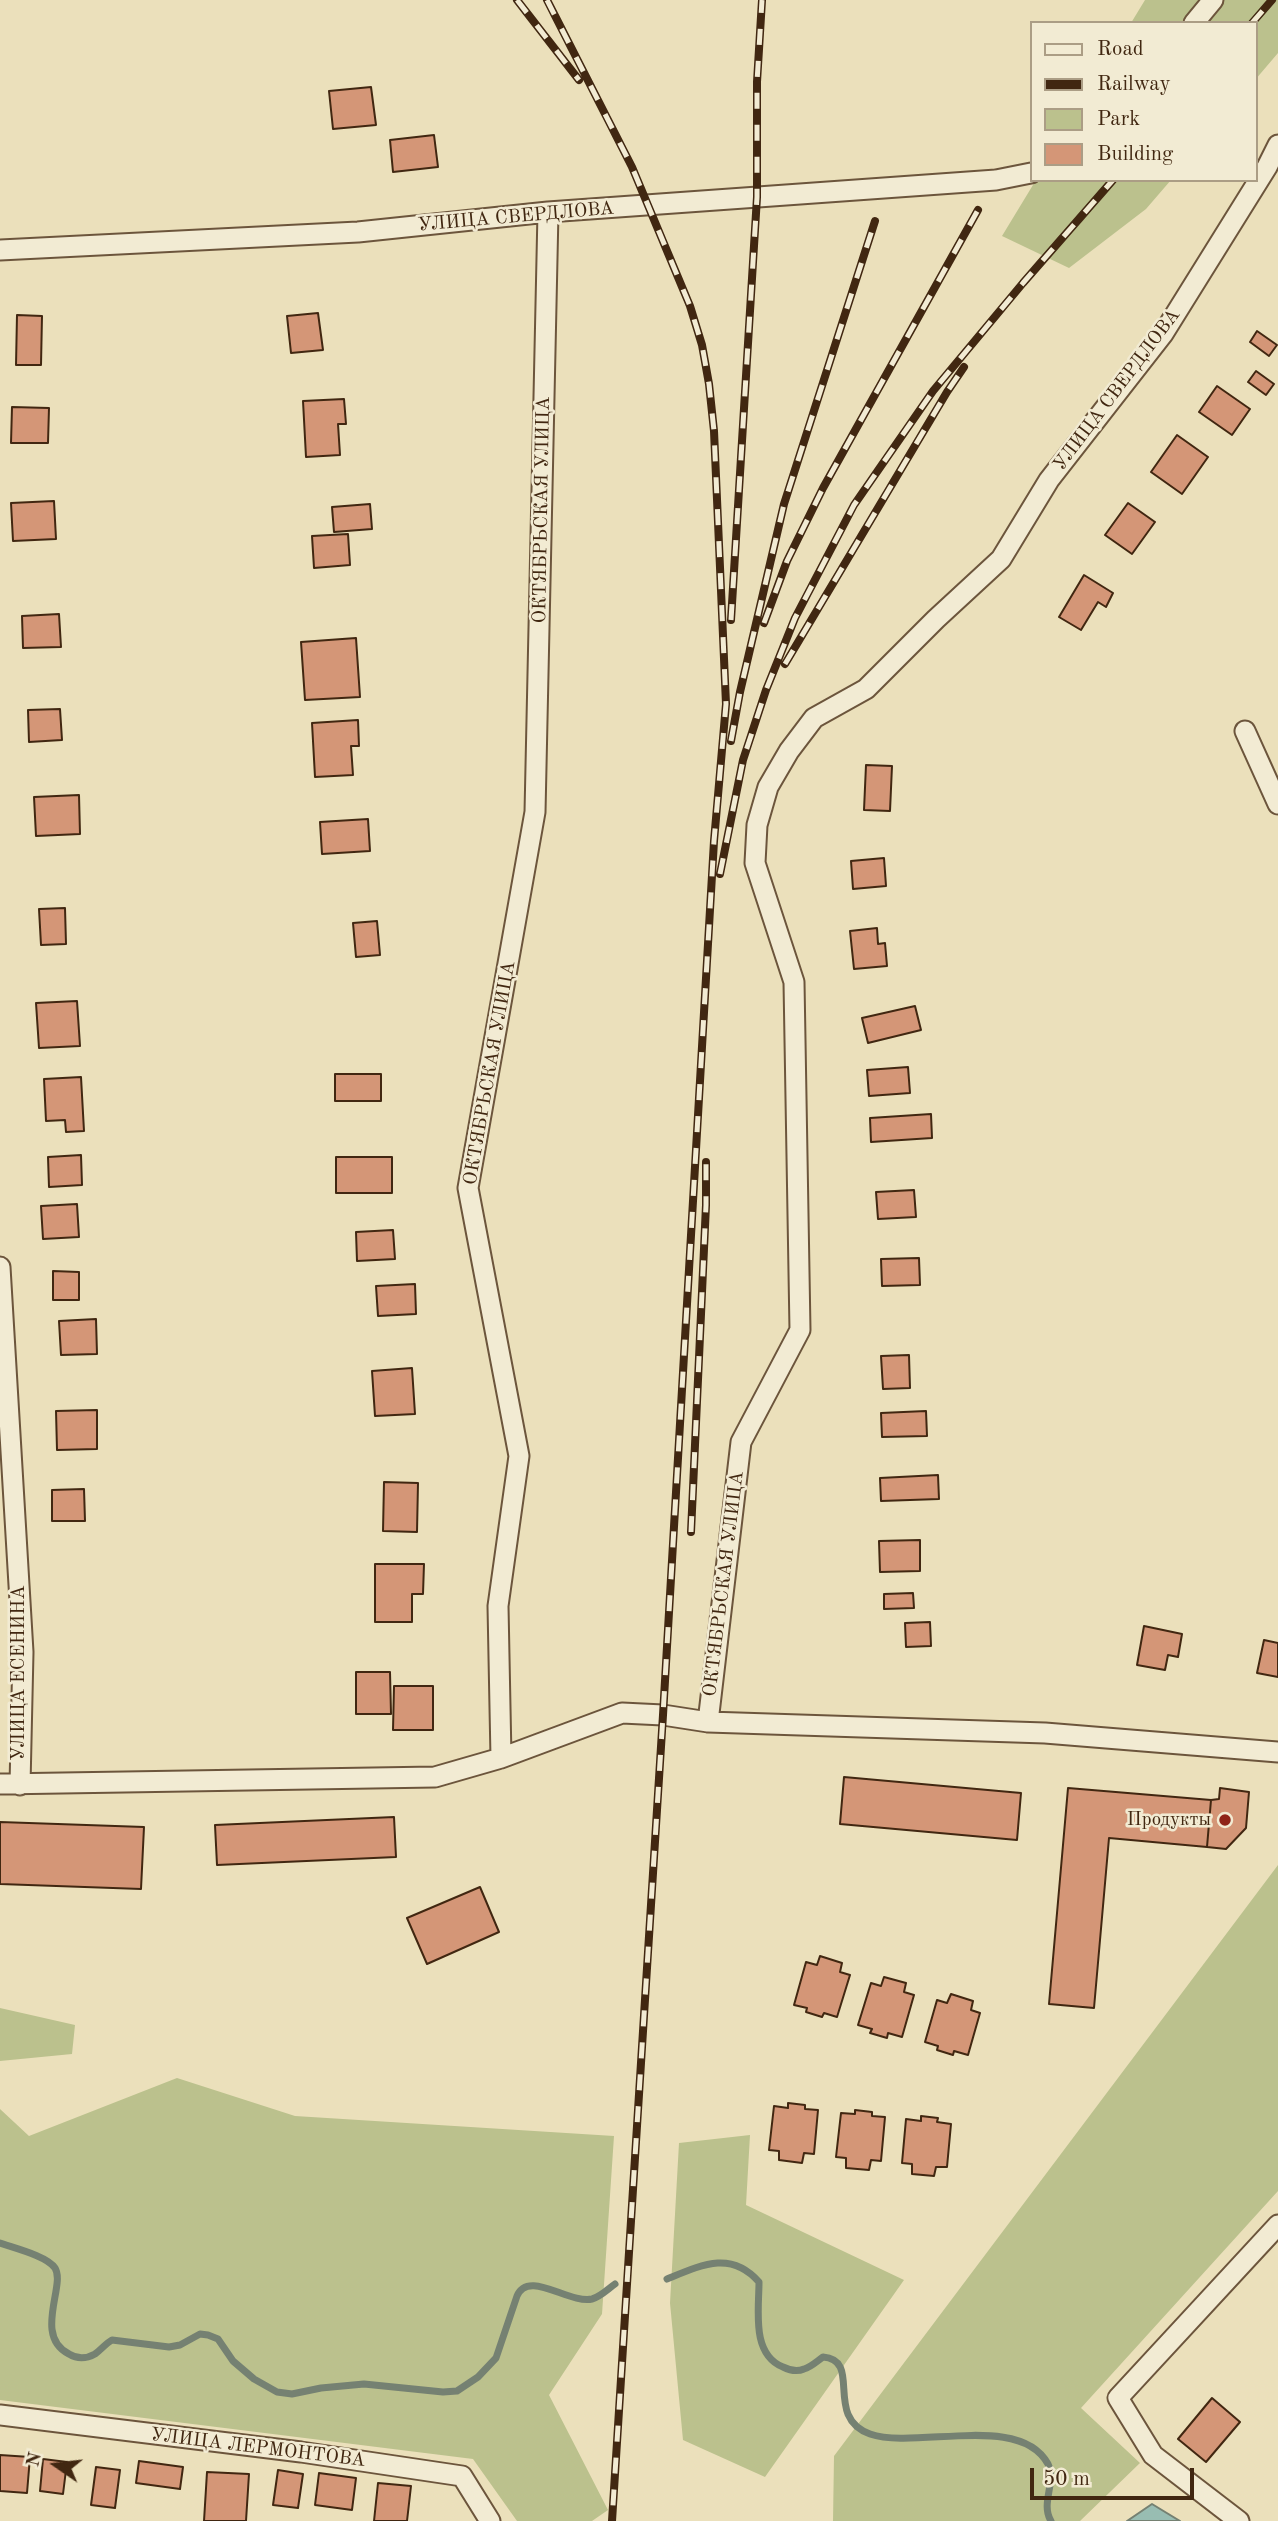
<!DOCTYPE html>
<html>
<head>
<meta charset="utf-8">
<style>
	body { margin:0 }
	#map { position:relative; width:1278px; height:2521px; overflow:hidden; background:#ebe0bb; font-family:"Old Standard TT",serif }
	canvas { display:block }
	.legend { position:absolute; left:1030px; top:21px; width:228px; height:161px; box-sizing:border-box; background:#f2ebd3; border:2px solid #ab9d85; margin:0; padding:9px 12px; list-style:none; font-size:21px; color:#412711 }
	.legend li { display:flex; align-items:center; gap:14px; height:35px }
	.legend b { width:35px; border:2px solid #ab9d85 }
	.north { position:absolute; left:21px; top:2430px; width:70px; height:70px; -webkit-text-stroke:5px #f2ebd3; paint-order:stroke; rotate:284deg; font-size:19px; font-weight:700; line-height:28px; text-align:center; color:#412711 }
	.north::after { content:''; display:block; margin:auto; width:24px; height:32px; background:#412711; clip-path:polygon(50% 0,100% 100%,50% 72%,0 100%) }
	.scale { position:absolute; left:1030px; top:2468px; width:164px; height:32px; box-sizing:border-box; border:4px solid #412711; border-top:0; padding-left:9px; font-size:21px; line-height:24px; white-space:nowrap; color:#412711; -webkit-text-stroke:5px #f2ebd3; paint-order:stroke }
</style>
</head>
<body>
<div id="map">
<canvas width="1278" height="2521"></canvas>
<ul class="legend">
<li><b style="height:9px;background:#f2ebd3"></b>Road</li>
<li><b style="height:9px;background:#412711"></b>Railway</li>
<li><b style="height:19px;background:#bbc18d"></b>Park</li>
<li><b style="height:19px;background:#d49677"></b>Building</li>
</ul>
<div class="north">N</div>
<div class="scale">50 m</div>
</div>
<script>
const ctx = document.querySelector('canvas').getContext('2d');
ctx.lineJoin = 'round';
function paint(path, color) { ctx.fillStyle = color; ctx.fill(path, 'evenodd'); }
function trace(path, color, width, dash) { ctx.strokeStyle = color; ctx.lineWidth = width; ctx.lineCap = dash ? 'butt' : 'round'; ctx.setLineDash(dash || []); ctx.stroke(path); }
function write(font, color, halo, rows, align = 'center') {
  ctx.font = font + ' "Old Standard TT",serif'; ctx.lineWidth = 5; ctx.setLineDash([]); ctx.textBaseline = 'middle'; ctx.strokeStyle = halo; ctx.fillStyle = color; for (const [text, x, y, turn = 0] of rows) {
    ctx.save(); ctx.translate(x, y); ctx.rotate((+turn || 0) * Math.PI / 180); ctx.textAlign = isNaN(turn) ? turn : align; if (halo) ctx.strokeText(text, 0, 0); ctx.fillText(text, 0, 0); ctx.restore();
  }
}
paint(new Path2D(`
	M1145 0H1278V53L1255 80V23H1131Z
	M1036 180H1171L1146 209 1069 268 1002 236Z
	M1278 1865V2191L1081 2408 1140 2463 1080 2521H833L834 2456Z
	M0 2008 75 2025 72 2054 0 2061Z
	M177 2078 295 2116 614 2136 602 2314 549 2395 608 2510 592 2521H517L473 2459 0 2400V2109L29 2136Z
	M750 2135 746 2205 904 2280 765 2477 683 2440 670 2303 679 2143Z`), '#bbc18d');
const water = new Path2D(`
	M1152 2504 1180 2521H1127Z`);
paint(water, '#98bdb2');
trace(water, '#758172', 2);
trace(new Path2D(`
	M0 2243C14 2248 47 2256 55 2268 66 2285 33 2336 69 2354 77 2359 86 2359 95 2354 101 2350 105 2344 112 2340L169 2347 180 2345 200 2334 208 2335 218 2339 233 2361 254 2379 277 2392 292 2394 321 2388 364 2384 443 2392 457 2391 478 2377 496 2358 517 2296C528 2269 569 2304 592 2299 600 2297 608 2289 615 2284
	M667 2279C701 2265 731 2250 759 2282 759 2310 751 2354 783 2367 789 2370 797 2372 804 2369 811 2367 817 2361 823 2357 863 2360 823 2417 870 2434 916 2450 1020 2412 1048 2464 1057 2482 1040 2503 1051 2521`), '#758172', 7);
const building = new Path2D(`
	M371 87 376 125 333 129 329 91Z
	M434 135 438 167 393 172 390 140Z
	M318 313 323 350 291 353 287 316Z
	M17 315 42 316 41 365H16Z
	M1257 331 1277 345 1269 356 1250 342Z
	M1256 371 1274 384 1266 395 1248 382Z
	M1217 386 1250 409 1232 435 1199 412Z
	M344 399 346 424H338L340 455 306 457 303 401Z
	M12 407 49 408 48 443H11Z
	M1177 435 1208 457 1182 494 1151 472Z
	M54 501 56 539 13 541 11 503Z
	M1128 503 1155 522 1132 554 1105 535Z
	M370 504 372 529 334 532 332 507Z
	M348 534 350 565 314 568 312 536Z
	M1084 575 1113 593 1106 607 1098 602 1081 630 1059 617Z
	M59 614 61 647 23 648 22 616Z
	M356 638 360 697 305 700 301 642Z
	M60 709 62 740 29 742 28 710Z
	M358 720 359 746H351L353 775 315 777 312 723Z
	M866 765 892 766 890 811 864 810Z
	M79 795 80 834 36 836 34 797Z
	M368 819 370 851 322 854 320 822Z
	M884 858 886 886 853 889 851 861Z
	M65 908 66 944 41 945 39 909Z
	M377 921 380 955 356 957 353 923Z
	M877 928 878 944 885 943 887 966 854 969 850 931Z
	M77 1001 80 1046 39 1048 36 1003Z
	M915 1006 921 1030 868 1043 862 1018Z
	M908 1067 910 1093 869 1096 867 1070Z
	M335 1074H381V1101H335Z
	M81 1077 84 1131 66 1132 65 1120 46 1121 44 1079Z
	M931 1114 932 1138 871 1142 870 1118Z
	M81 1155 82 1185 49 1187 48 1157Z
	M336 1157H392V1193H336Z
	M914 1190 916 1217 878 1219 876 1192Z
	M77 1204 79 1237 43 1239 41 1206Z
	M393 1230 395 1259 357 1261 356 1232Z
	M919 1258 920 1285 882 1286 881 1259Z
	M53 1271 79 1272V1300H53Z
	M415 1284 416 1314 378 1316 376 1286Z
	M96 1319 97 1354 61 1355 59 1321Z
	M909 1355 910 1388 883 1389 881 1356Z
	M412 1368 415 1414 375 1416 372 1371Z
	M97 1410V1449L57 1450 56 1411Z
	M926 1411 927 1436 882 1437 881 1413Z
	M938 1475 939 1499 881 1501 880 1478Z
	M384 1482 418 1483 417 1532 383 1531Z
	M84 1489 85 1521H52V1490Z
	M920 1540V1571L880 1572 879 1541Z
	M375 1564H424L423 1594H412V1622H375Z
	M913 1593 914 1608 884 1609V1594Z
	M930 1622 931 1646 906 1647 905 1623Z
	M1144 1626 1182 1634 1178 1657 1168 1655 1165 1670 1137 1665Z
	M1264 1640 1278 1643V1677L1257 1673Z
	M356 1672H390L391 1714H356Z
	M394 1686H433V1730H393Z
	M844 1777 1021 1793 1017 1840 840 1824Z
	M1068 1788 1211 1800 1207 1847 1109 1838 1094 2008 1049 2004Z
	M1220 1788 1249 1792 1246 1828 1226 1849 1207 1847 1211 1800 1219 1799Z
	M394 1817 396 1857 217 1865 215 1825Z
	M0 1822 144 1827 141 1889 0 1884Z
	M480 1887 499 1932 427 1964 407 1918Z
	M820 1956 842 1963 840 1972 850 1975 837 2017 824 2013 822 2017 806 2012 807 2008 794 2005 806 1962 817 1965Z
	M884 1977 906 1983 904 1992 914 1995 902 2037 888 2033 887 2038 870 2033 872 2029 858 2025 871 1983 881 1986Z
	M951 1994 973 2001 971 2010 980 2013 968 2055 954 2051 953 2055 937 2050 938 2046 925 2042 937 2000 947 2003Z
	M788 2103 805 2105V2109L818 2110 814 2154 804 2153 802 2163 779 2160V2151L769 2150 774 2106 788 2108Z
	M855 2110 872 2112V2116L885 2117 881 2161 871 2160 869 2170 846 2168V2158L836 2157 841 2113 855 2114Z
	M921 2116 938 2118 937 2122 951 2124 947 2167H936L934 2176 912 2174V2164L902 2163 906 2119 921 2121Z
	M1212 2398 1240 2422 1206 2462 1178 2439Z
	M0 2455 30 2457 27 2493 0 2491Z
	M43 2459 67 2462 63 2494 40 2491Z
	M139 2461 183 2467 180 2489 136 2483Z
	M96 2467 120 2470 115 2508 91 2505Z
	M278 2470 303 2474 298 2508 273 2505Z
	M207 2472 249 2474 246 2521H204Z
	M319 2473 356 2478 352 2510 315 2505Z
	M378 2483 411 2486 407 2521H374Z`);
paint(building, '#d49677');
trace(building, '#412711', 2);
const minor = new Path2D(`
	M1194 23 1213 0
	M0 250 358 232 548 212 996 180 1031 173
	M1245 731 1278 804
	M0 1267 23 1652 20 1785
	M708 1722 741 1442 800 1330 794 982 755 863 757 825 768 787 789 751 814 718 866 689 936 619 1001 559 1049 480 1163 334 1267 167 1278 145
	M501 1758 498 1606 519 1456 468 1188 535 812 548 212
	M0 1784 435 1777 501 1758 622 1713 663 1715 708 1722 1045 1733 1278 1752
	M0 2415 301 2452 462 2476 490 2521
	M1239 2521 1153 2455 1118 2398 1278 2225`);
trace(minor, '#6c553c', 23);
trace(minor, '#f2ebd3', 19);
const rail = new Path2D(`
	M517 0 579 80
	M547 0 632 167 690 306 702 345 709 384 714 431 726 704 714 841 663 1715 612 2521
	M1252 23 1272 0
	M731 620 757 197V82L762 0
	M764 623 787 561 823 488 978 210
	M785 664 947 392 964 367
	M731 741 740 692 784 504 875 221
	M720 874 743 760 766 690 795 618 854 505 933 391 1023 283 1113 180
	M691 1532 706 1205V1162`);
trace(rail, '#412711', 8);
trace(rail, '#f2ebd3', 5, [16]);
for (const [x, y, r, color] of [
	[1225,1820,7,"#8f2418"]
]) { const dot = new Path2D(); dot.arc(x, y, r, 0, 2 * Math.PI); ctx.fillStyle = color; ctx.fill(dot); trace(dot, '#f2ebd3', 2.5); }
write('19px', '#412711', '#f2ebd3', [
	["УЛИЦА СВЕРДЛОВА",516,217,-5],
	["УЛИЦА СВЕРДЛОВА",1117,390,-53],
	["ОКТЯБРЬСКАЯ УЛИЦА",542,510,-89],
	["ОКТЯБРЬСКАЯ УЛИЦА",490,1073,-80],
	["ОКТЯБРЬСКАЯ УЛИЦА",724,1584,-83],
	["УЛИЦА ЕСЕНИНА",19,1673,-90],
	["УЛИЦА ЛЕРМОНТОВА",258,2448,7]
]);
write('19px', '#412711', '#f2ebd3', [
	["Продукты",1211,1820]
], 'right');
</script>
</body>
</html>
